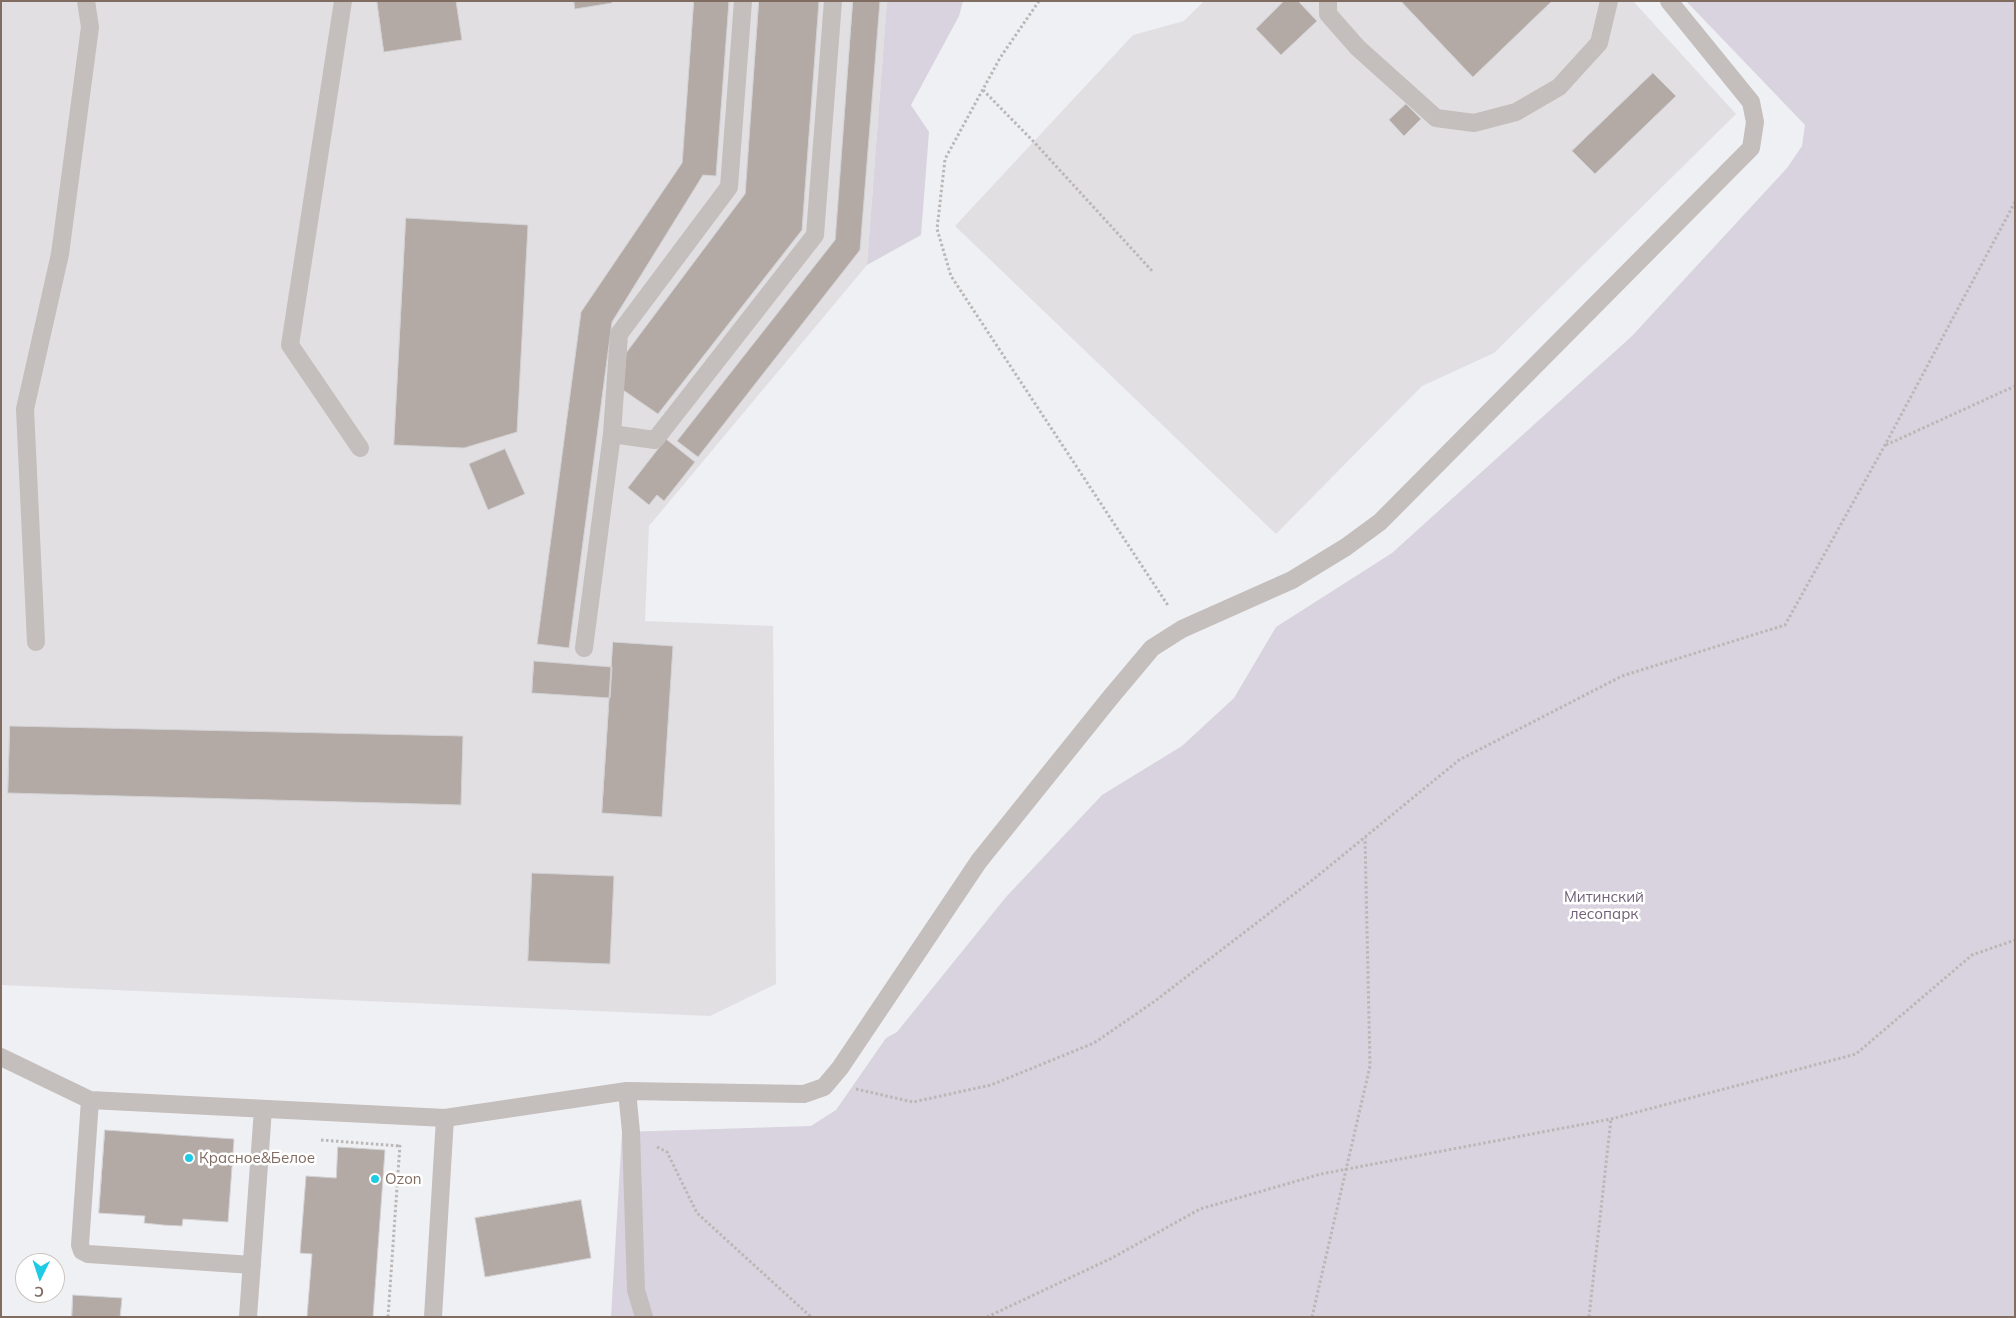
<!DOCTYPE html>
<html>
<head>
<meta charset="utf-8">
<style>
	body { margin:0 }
	#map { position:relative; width:2016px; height:1318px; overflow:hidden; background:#eff0f4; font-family:Mulish,sans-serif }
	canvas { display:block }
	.frame { position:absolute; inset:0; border:2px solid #816c62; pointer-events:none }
	.north { position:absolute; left:15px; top:1253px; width:50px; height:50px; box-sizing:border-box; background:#fff; border:1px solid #cdc4c0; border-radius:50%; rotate:184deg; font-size:14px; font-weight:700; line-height:20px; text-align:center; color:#816c62 }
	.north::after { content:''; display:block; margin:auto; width:18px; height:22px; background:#1ecbe4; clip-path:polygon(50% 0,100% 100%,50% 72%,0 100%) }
</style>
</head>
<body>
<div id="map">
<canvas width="2016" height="1318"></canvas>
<div class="frame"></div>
<div class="north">С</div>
</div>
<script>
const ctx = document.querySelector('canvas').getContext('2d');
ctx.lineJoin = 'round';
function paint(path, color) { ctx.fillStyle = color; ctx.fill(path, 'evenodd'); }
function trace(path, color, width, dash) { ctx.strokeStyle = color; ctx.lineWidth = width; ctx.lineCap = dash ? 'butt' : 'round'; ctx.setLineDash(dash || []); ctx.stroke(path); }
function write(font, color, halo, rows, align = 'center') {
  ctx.font = font + ' Mulish,sans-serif'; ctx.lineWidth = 5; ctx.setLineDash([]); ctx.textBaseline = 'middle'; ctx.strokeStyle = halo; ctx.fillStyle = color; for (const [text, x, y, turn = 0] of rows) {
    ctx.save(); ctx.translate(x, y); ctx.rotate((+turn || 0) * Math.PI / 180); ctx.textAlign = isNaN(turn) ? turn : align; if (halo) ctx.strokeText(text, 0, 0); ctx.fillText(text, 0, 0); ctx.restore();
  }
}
paint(new Path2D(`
	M1 1H887L867 265 649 526 645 621 773 626 776 984 710 1016 1 985Z
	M1204 1H1633L1736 114 1494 353 1422 386 1276 534 955 226 1133 35 1184 21Z`), '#e1dfe1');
paint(new Path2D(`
	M887 1H963L959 16 911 105 929 132 921 235 867 265Z
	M1686 1H2015V1317H611L622 1132 811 1126 836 1110 886 1038 897 1032 1006 897 1102 795 1182 746 1234 698 1276 627 1392 553 1632 336 1787 168 1802 146 1805 125Z`), '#d8d3de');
const building = new Path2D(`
	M377 1H456L462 40 384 52Z
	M574 1H612V3L575 9Z
	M694 1H729L716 176 703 175 612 322 569 648 537 644 581 312 682 163Z
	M759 1H819L802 230 658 414 623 390 626 353 745 194Z
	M853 1H880L860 250 698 457 677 441 835 240Z
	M1284 1H1298L1317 21 1281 55 1256 29Z
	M1401 1H1552L1473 77Z
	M1653 73 1676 96 1595 174 1572 151Z
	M1406 104 1421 119 1404 136 1389 120Z
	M406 218 528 225 517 432 464 448 394 445Z
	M666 439 695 462 664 501 657 495 649 505 628 488Z
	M505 449 525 494 488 510 469 464Z
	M613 642 673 646 662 817 602 813Z
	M534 661 612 667 610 698 532 693Z
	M10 726 463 736 461 805 8 793Z
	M532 873 614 876 610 964 528 961Z
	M105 1130 234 1139 228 1222 183 1219 182 1226 163 1225 144 1223 145 1216 99 1213Z
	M338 1147 385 1150 373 1317H307L312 1254 300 1253 306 1176 336 1178Z
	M581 1200 591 1258 485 1277 475 1218Z
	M73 1295 122 1298 120 1317H72Z`);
paint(building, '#b3a9a5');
trace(building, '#d2d2d5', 1);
trace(new Path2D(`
	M1039 1 1000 58 945 159 937 229 951 276 1169 607
	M983 90 1034 142 1153 272
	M1886 445 2015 386
	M856 1089 913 1102 991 1085 1094 1043 1155 1001 1315 878 1459 760 1622 676 1785 625 1885 445 2015 202
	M321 1140 400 1146
	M657 1147 667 1152 697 1213 811 1317
	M398 1178 416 1179
	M388 1317 400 1144
	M987 1317 1112 1258 1200 1209 1321 1174 1611 1119 1856 1054 1972 955 2015 940
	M1312 1317 1370 1066 1365 838
	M1589 1317 1611 1119`), '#bbb7b6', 3, [2.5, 2.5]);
trace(new Path2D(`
	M343 1 290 345 360 448
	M1328 1V14L1358 48 1436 118 1474 123 1516 112 1559 87 1599 43 1609 1
	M612 434 655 440 815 235 833 1
	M36 642 25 409 60 254 90 27 86 1
	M584 648 612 434 619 334 729 187 743 1
	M1 1057 90 1100
	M627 1091 631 1132 636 1290 644 1317
	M252 1265 88 1254 82 1251 80 1245 90 1100 445 1118 627 1091 804 1094 824 1087 840 1068 979 861 1110 698 1152 648 1182 629 1292 580 1346 547 1380 522 1751 148 1755 122 1751 102 1669 1
	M248 1317 263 1109
	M433 1317 445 1118`), '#c4bebc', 18);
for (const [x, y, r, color] of [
	[189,1158,5,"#1ecbe4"],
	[375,1179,5,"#1ecbe4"]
]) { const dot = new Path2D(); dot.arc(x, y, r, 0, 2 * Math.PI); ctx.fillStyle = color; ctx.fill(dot); trace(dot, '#fff', 2); }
write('15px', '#716178', '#fff', [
	["Митинский",1604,897],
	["лесопарк",1604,914]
]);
write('15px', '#816c62', '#fff', [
	["Красное&Белое",199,1158],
	["Ozon",385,1179]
], 'left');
</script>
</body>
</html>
